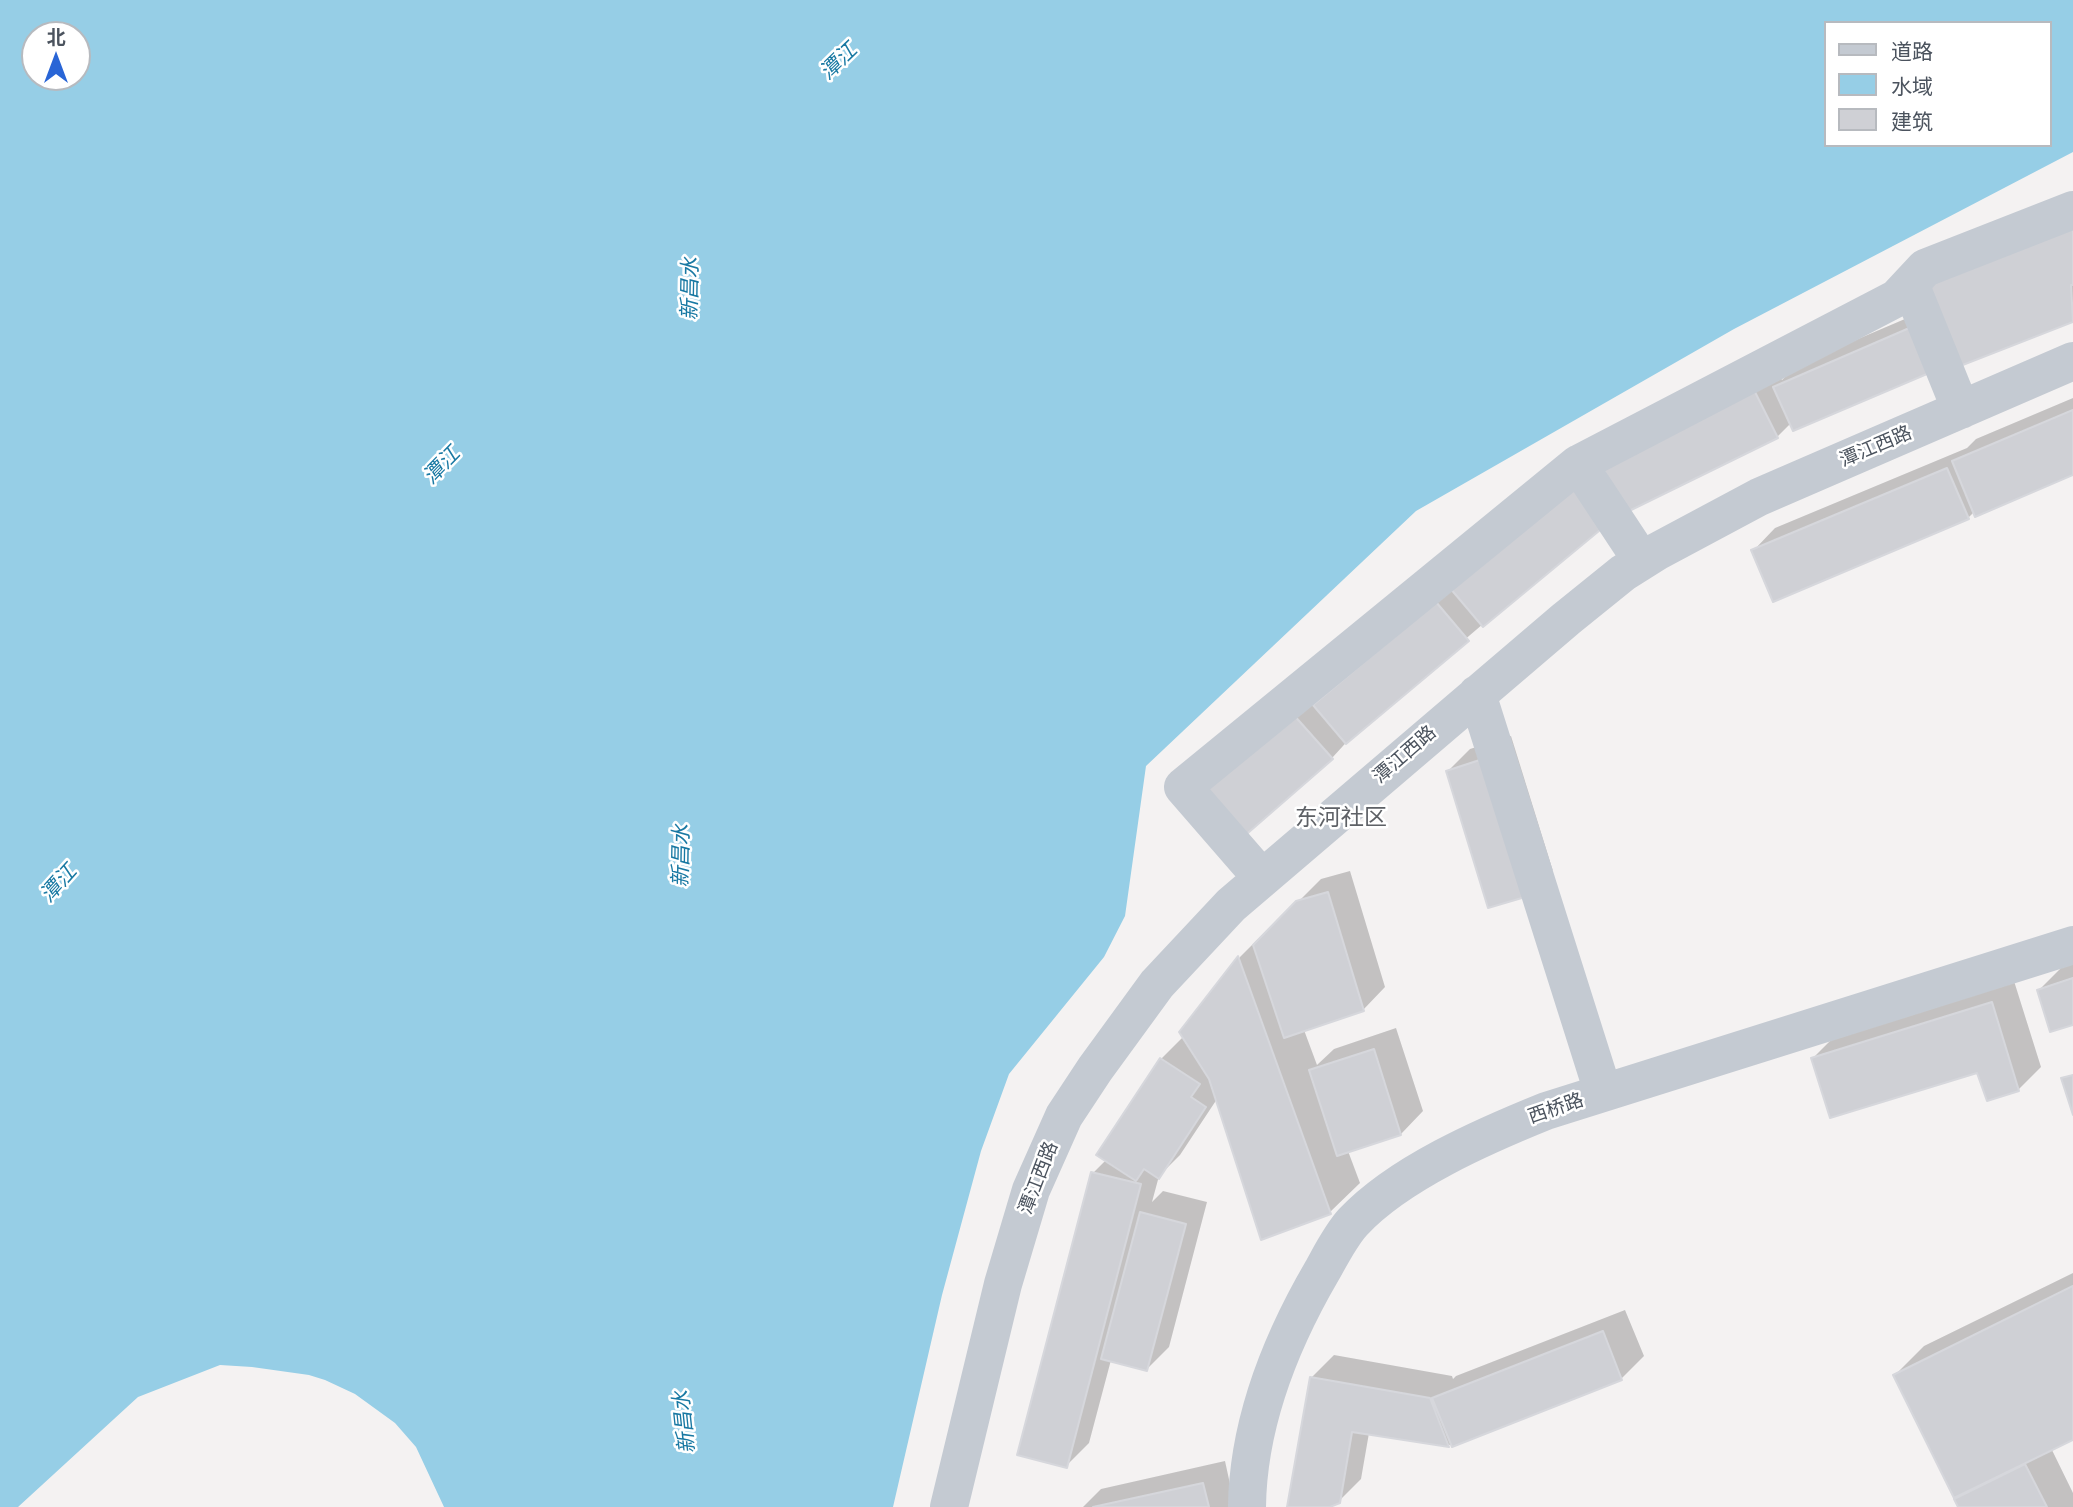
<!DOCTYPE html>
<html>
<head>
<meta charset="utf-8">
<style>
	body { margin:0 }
	#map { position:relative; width:2073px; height:1507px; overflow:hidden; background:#f4f2f2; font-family:Manrope,"Noto Sans SC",sans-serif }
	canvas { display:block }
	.legend { position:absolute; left:1824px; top:21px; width:228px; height:126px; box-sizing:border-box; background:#fff; border:2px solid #b7babf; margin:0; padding:9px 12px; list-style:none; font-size:21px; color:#4b535e }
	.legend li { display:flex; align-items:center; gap:14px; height:35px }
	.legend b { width:35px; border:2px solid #b7babf }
	.north { position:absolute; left:21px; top:21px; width:70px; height:70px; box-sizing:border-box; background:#fff; border:2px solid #b7babf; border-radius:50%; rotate:0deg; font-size:19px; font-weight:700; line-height:28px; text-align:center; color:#4b535e }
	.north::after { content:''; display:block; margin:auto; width:24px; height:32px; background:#2965d6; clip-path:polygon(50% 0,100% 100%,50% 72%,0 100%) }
</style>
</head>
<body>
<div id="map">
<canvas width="2073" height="1507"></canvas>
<ul class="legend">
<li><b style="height:9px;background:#c4cad2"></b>道路</li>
<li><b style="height:19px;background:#96cee6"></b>水域</li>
<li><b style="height:19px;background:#cfd0d5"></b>建筑</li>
</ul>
<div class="north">北</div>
</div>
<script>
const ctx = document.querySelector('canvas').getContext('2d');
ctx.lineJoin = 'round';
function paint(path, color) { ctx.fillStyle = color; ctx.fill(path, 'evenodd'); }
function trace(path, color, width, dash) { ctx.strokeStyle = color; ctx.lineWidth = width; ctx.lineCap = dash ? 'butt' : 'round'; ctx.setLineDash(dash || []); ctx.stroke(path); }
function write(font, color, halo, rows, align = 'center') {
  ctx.font = font + ' Manrope,"Noto Sans SC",sans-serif'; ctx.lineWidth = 5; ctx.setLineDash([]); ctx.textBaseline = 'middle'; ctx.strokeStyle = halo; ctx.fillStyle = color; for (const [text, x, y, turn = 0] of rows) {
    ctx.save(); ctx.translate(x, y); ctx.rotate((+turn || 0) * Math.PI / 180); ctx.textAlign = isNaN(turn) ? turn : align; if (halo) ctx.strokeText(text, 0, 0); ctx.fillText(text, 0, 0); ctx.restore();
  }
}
paint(new Path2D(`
	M0 0H2073V152L1734 329 1416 511 1146 766 1125 916 1104 957 1009 1074 981 1151 942 1295 893 1507H444L416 1447 395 1423 355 1394 325 1380 309 1375 252 1367 220 1365 138 1397 18 1507H0ZM1826 23H2050V145H1826ZM35 35H77V77H35Z`), '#96cee6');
paint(new Path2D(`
	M2073 205V320L1956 366 1951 352 1791 423 1777 437 1626 511 1603 525 1483 624 1353 735 1332 758 1203 793 1459 581 1776 369 1782 380 1797 365 1933 307Z
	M2073 398V474L1975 511 1968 518 1753 551 1775 528 1967 448 1976 439Z
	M1511 736 1553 871 1448 771 1470 749Z
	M1350 871 1385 987 1363 1010 1304 1030 1317 1065 1334 1049 1396 1028 1423 1111 1401 1134 1348 1151 1360 1183 1330 1212 1263 1238 1217 1099 1180 1155 1159 1176 1152 1202 1163 1191 1207 1202 1169 1347 1147 1369 1111 1360 1089 1443 1066 1466 1093 1173 1106 1160 1161 1059 1184 1036 1181 1032 1240 957 1268 929 1269 931 1321 879Z
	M2073 964V1023L2039 990 2061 968Z
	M2014 981 2041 1067 2018 1090 1978 1070 1813 1058 1835 1036Z
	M2073 1273V1438L2051 1448 2073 1493V1507H1960L1956 1499 1964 1491 1895 1375 1924 1346Z
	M1625 1310 1644 1356 1621 1379 1449 1445 1369 1433 1361 1479 1339 1501 1326 1507H1289L1312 1377 1334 1355 1452 1376 1453 1379 1456 1376Z
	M1225 1461 1235 1507H1083L1101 1489Z`), '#0003');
const building = new Path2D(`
	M2073 221V285H2071L2073 322 1955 368 1921 282Z
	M1914 326 1934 371 1793 431 1773 387Z
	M1754 390 1778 438 1625 513 1601 464Z
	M2073 410V475L1975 517 1952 461Z
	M1947 468 1969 519 1773 602 1751 550Z
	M1572 486 1605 526 1483 627 1450 588Z
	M1436 602 1469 641 1346 744 1313 705Z
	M1292 713 1333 759 1241 839 1201 793Z
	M1489 757 1532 895 1488 908 1446 771Z
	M1328 892 1364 1011 1284 1038 1253 945 1296 901Z
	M1238 956 1331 1214 1261 1240 1209 1079 1179 1032Z
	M2073 978V1025L2050 1032 2037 990Z
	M1992 1002 2019 1091 1987 1101 1977 1073 1830 1118 1811 1058Z
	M1374 1049 1401 1135 1337 1156 1309 1070Z
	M1160 1058 1200 1084 1191 1097 1206 1107 1159 1179 1144 1169 1136 1181 1096 1155Z
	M2073 1075V1115L2061 1078Z
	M1091 1172 1141 1184 1067 1468 1017 1455Z
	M1140 1212 1186 1224 1147 1371 1101 1359Z
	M2073 1286V1440L1954 1498 1893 1375Z
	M1603 1331 1622 1380 1452 1447 1432 1398Z
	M1310 1377 1430 1398 1449 1447 1352 1432 1340 1503 1330 1507H1287Z
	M2025 1464 2047 1507H1958L1954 1499Z
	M1203 1483 1209 1507H1093Z`);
paint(building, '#cfd0d5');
trace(building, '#d6d7dc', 2);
trace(new Path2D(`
	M1910 284 1961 410
	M1578 464 1642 561
	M1477 694 1603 1092
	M1262 878 1183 787 1578 464 1897 298 1925 268 2073 210
	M949 1507 1003 1284 1031 1190 1064 1116 1095 1069 1157 984 1231 905 1566 619 1623 573 1658 551 1759 497 2073 361
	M1247 1507C1248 1423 1280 1343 1322 1271 1331 1255 1341 1235 1353 1222 1399 1173 1484 1136 1546 1111L2073 945`), '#c4cad2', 38);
write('19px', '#4b535e', '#fff', [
	["潭江西路",1876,447,-23],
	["潭江西路",1405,755,-41],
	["西桥路",1556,1109,-19],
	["潭江西路",1039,1178,-69]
]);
write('italic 21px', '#1979a3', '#fff', [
	["潭江",839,62,-44],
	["新昌水",691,289,-89],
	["潭江",442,466,-46],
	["新昌水",682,856,-89],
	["潭江",59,884,-48],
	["新昌水",685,1422,-96]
]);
write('23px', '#5e6166', '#fff', [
	["东河社区",1341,819]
]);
</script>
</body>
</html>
